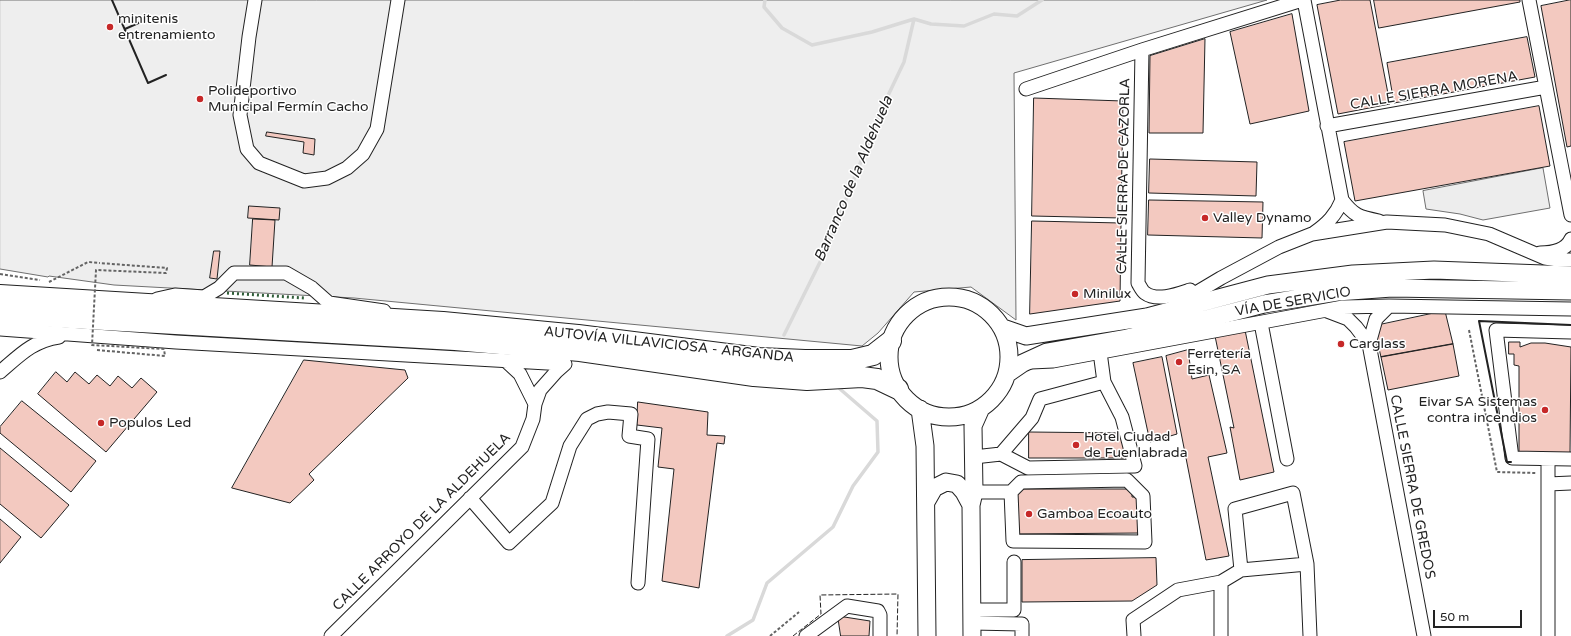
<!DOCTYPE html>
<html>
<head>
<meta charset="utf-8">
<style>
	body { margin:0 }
	#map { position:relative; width:1571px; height:636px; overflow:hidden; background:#fff; font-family:"Varela Round",sans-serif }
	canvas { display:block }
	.scale { position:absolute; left:1433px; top:610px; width:89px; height:18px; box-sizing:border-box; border:2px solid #222; border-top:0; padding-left:5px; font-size:12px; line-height:14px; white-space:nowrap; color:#222; -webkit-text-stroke:3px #fff; paint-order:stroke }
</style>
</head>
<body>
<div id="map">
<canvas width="1571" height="636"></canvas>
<div class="scale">50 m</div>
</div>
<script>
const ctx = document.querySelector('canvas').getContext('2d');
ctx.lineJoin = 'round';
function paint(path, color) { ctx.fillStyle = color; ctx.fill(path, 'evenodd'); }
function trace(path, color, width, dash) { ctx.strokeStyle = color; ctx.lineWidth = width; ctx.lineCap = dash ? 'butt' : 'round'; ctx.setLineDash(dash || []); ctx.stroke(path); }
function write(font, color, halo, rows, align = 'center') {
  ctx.font = font + ' "Varela Round",sans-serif'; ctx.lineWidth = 3; ctx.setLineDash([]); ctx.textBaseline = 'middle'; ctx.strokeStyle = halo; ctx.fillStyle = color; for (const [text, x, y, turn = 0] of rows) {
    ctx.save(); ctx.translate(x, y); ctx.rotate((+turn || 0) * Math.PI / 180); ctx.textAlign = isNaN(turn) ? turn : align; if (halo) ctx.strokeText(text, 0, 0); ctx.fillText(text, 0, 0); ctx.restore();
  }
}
const green = new Path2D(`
	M0 0H1267L1014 73 1016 320 971 287 914 292 878 333 862 346 354 298 114 285 49 276 48 277 0 269Z`);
paint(green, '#eee');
trace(green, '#6f6f6f', 1);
const parking = new Path2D(`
	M1543 168 1550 208 1483 220 1460 214 1426 209 1423 191Z`);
paint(parking, '#ededed');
trace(parking, '#6f6f6f', 1);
trace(new Path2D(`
	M765 0 764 7 782 28 812 45 872 32 914 19 931 24 964 26 994 14 1017 16 1042 0
	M784 335 825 252 883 106 904 62 914 19
	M727 636 753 620 767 583 833 527 853 486 878 452 877 421 840 389`), '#d9d9d9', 3.5);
const building = new Path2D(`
	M1341 0H1370L1390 104 1338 114 1317 5Z
	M1374 0H1520V2L1379 28Z
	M1571 0V146L1567 147 1541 6Z
	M1292 14 1309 111 1250 124 1230 32Z
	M1527 37 1535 77 1394 103 1387 63Z
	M1205 39 1203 133H1149L1150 56Z
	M1034 98 1123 101 1121 218 1032 216Z
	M1539 106 1550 166 1355 201 1344 142Z
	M267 132 315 139 314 155 303 153 304 142 266 136Z
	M1150 159 1257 162 1256 196 1149 193Z
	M1149 200 1263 202 1262 238 1148 235Z
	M249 206 280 208 279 220 248 218Z
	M253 219 275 220 272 267 250 265Z
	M1032 221 1121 223 1120 301 1030 314Z
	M214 251H220L217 279 210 278Z
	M1445 311 1453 344 1381 357 1377 340 1379 325Z
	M1245 330 1274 472 1240 480 1230 427 1234 428 1215 336Z
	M1509 342H1520V347L1531 343H1545L1571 347 1570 454H1519V366L1514 365V354H1509Z
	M1453 344 1459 376 1388 390 1381 357Z
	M1188 350 1192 379 1209 375 1227 453 1208 457 1229 556 1206 560 1166 356Z
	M1162 357 1177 434 1150 442 1133 363Z
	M304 360 405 370 408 378 309 474 314 480 290 503 232 488Z
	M56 372 67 382 75 372 89 384 97 375 110 386 118 376 132 388 141 378 157 392 106 452 38 394Z
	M22 401 96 461 71 492 0 433V427Z
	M638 402 708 412 707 435 725 436 724 444 717 443 699 588 662 581 674 469 658 467 662 428 637 425Z
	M1029 432 1123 433 1124 458H1029Z
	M0 448 69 505 41 538 0 504Z
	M1017 489H1132V497H1139L1140 533 1017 534Z
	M0 519 21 537 0 563Z
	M1156 558 1157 585 1132 601 1022 602V560Z
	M838 616 870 621 869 636H841Z`);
paint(building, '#f3c9c0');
trace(building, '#222', 1);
const minor = new Path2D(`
	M255 0 249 37 240 115 247 149 259 163 304 181 327 178 347 168 363 154 377 129 398 0
	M1304 0 1342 200C1354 216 1359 217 1379 221
	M1529 0 1571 215
	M1142 50 1138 283C1140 286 1142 291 1145 293 1157 302 1178 294 1190 290
	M1026 89 1142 50 1302 0
	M1327 126 1546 87
	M1314 233C1327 224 1336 215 1342 200
	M1540 253C1552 253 1566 251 1571 239
	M157 299 175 295 204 297 219 288 234 273H286L312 288 329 303 384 311
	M1174 306 1221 278 1279 247 1312 234 1387 222 1445 225 1489 234 1545 258 1558 260H1571
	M1327 311 1348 319 1356 327 1369 344 1424 636
	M1261 323 1287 459
	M0 329 176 342 565 364
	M1571 332 1496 330 1512 458 1571 459
	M1369 344 1376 319 1389 306
	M506 361 520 374 535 404
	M1031 362 1053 361 1343 307 1389 306 1571 309
	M0 372C19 356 32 341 59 337
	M1001 454 1028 468 1135 466 1122 417 1104 382
	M974 457 1001 454 1032 418 1040 399 1104 382 1100 352
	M1548 484V459
	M974 492H1011L1021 482 1127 480 1143 496 1145 542 1013 541 1011 492
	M470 498 509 543 552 503 570 446 587 419 597 414 608 412 631 414 629 436 648 439 638 583
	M1241 570 1235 509 1293 493 1307 564 1310 636
	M972 610H1014V562
	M972 623 1022 624V636
	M331 636 522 447 533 419 535 404 540 390 556 372 565 364
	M806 636 847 606 878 611 880 615V636
	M1134 636 1133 620 1178 590 1221 582
	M1221 636V582L1241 570 1307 564
	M1548 636V484L1571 483`);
const major = new Path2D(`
	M889 357a60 60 0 1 1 120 0a60 60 0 1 1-120 0Z
	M1003 328 1026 336 1064 330 1147 317 1268 285 1353 274 1434 270 1571 275
	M1007 374 1023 363 1047 352 1127 338 1187 324 1264 304 1337 292 1392 288 1571 291
	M920 409 925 446 927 636
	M926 502 934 488 946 482 957 484 964 492 971 505
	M972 636 971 505 974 492 973 426 981 408`);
const highway = new Path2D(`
	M0 295 443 322 578 335 759 358 805 360H852L873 355 891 341
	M0 314 455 340 580 351 754 376 807 380 862 377 877 379 898 389`);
trace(minor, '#222', 15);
trace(major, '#222', 19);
trace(highway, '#222', 22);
trace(new Path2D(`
	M0 274 40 280
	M49 282 88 262 99 263
	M1469 330 1497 472 1537 473
	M770 636 799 612`), '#646464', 2, [3, 2]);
trace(minor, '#fff', 13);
trace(major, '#fff', 17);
trace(highway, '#fff', 20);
trace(new Path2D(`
	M97 350 165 356 164 349 92 345 96 270 166 273 167 268 99 263`), '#646464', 2, [3, 2]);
trace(new Path2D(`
	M227 293 304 298`), '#2f5e38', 3, [2, 3]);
trace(new Path2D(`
	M793 636 821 614 820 595 898 594 897 636`), '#222', 1, [5, 2]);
trace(new Path2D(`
	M112 0 148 83 166 75
	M125 29 143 21
	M1511 462H1507L1479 321 1571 325`), '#222', 2);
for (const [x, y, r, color] of [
	[110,27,4,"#c62828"],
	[200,99,4,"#c62828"],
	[1205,218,4,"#c62828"],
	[1075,294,4,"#c62828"],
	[1341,344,4,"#c62828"],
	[1179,362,4,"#c62828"],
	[1545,410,4,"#c62828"],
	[101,423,4,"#c62828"],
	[1076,445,4,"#c62828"],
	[1029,514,4,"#c62828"]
]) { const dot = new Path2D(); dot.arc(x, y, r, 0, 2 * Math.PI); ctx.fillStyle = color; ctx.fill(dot); trace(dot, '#fff', 1.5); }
write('14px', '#222', '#fff', [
	["minitenis",118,19],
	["entrenamiento",118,35],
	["Polideportivo",208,91],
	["Municipal Fermín Cacho",208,107],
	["Valley Dynamo",1213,218],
	["Minilux",1083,294],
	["Carglass",1349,344],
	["Ferretería",1187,354],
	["Esin, SA",1187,370],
	["Eivar SA Sistemas",1537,402,"right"],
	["contra incendios",1537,418,"right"],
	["Populos Led",109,423],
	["Hotel Ciudad",1084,437],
	["de Fuenlabrada",1084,453],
	["Gamboa Ecoauto",1037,514]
], 'left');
write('14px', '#222', '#fff', [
	["CALLE SIERRA MORENA",1434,91,-10],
	["CALLE SIERRA DE CAZORLA",1124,176,-89],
	["VÍA DE SERVICIO",1293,302,-10],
	["AUTOVÍA VILLAVICIOSA - ARGANDA",669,345,6],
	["CALLE SIERRA DE GREDOS",1412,487,79],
	["CALLE ARROYO DE LA ALDEHUELA",422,522,-45]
]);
write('italic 15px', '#222', '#fff', [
	["Barranco de la Aldehuela",854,179,-67]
]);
</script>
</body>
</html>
